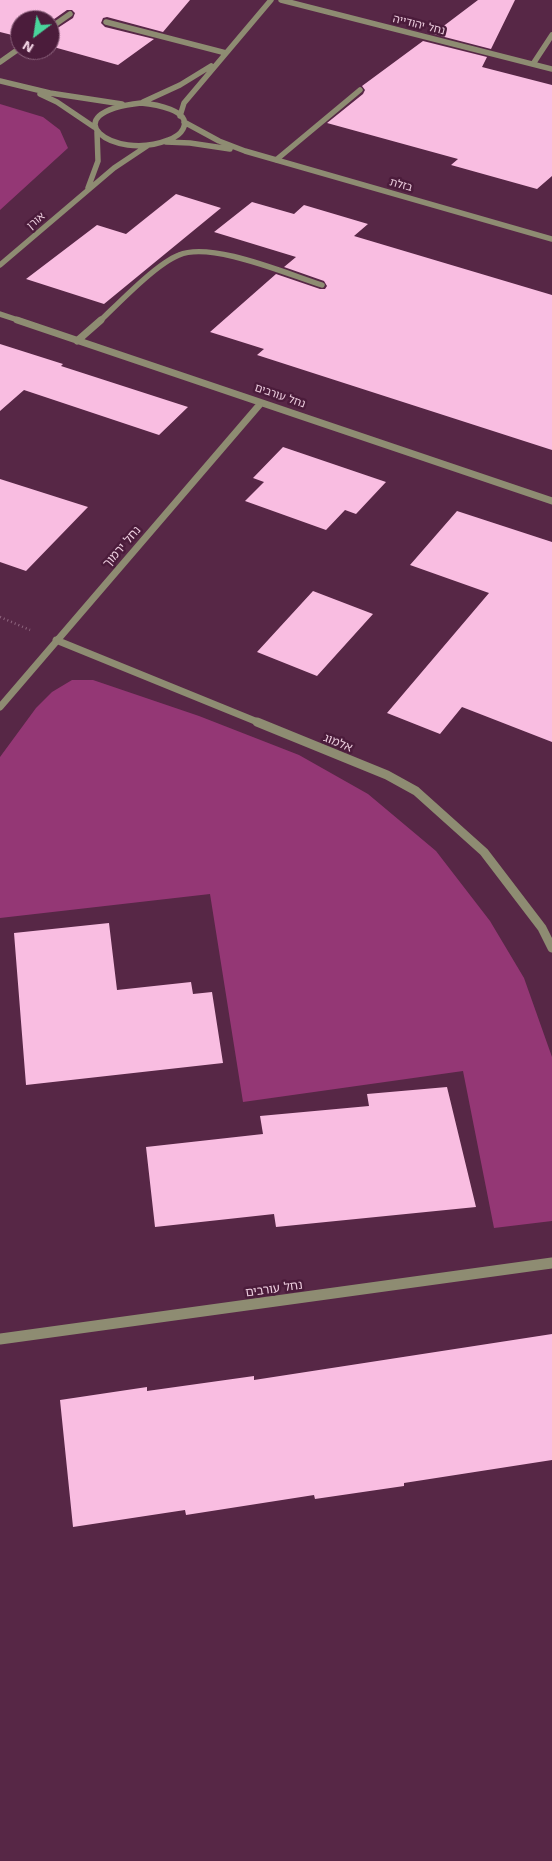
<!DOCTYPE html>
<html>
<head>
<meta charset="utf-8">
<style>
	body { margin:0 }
	#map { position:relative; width:552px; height:1861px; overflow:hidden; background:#572746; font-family:"Work Sans",sans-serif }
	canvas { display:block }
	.north { position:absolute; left:10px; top:10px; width:50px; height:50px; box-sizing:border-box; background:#4b1c3b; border:1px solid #8c637d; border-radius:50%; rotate:211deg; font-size:14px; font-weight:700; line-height:20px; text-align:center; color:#edcedf }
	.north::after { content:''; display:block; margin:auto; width:18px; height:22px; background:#49d49c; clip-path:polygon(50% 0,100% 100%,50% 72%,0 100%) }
</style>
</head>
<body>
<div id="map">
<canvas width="552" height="1861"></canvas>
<div class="north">N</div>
</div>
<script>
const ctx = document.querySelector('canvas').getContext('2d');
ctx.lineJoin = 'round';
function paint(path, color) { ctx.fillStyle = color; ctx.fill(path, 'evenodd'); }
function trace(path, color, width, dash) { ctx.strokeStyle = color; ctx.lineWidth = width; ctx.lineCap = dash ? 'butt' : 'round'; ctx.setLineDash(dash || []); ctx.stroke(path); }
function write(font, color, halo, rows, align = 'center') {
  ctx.font = font + ' "Work Sans","Noto Sans Hebrew",sans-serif'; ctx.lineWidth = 5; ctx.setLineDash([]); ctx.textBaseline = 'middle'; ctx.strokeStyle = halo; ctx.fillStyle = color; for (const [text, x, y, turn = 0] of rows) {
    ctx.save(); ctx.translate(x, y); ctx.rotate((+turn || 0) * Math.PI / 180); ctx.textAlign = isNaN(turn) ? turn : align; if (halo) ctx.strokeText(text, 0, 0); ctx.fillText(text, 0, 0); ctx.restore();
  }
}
paint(new Path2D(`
	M0 104 43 117 60 130 68 148 0 210Z
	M72 680H93L199 716 299 755 368 794 436 851 490 921 524 978 552 1057V1221L494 1228 463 1071 243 1102 210 894 0 918V757L36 708 52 692Z`), '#943775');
paint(new Path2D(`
	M0 0H190L163 32 107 17 103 18 101 23 105 27 154 39 118 65 50 46V33L73 18 75 13 72 10H67L50 22V20H20V37L0 32Z
	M478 0H515L491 49 433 34Z
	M423 41 487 57 482 67 552 85V176L537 189 451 165 458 159 327 123 363 94 365 90 362 86Z
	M176 194 221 208 104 304 26 279 97 225 126 234Z
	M252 202 294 214 304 205 368 224 354 236 552 295V450L257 355 264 349 210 332 276 274 320 289H325L327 286 324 281 284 267 296 257 214 232Z
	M0 344 63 364 61 366 188 407 159 435 24 390 0 411Z
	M283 447 386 482 356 514 345 510 326 530 245 501 264 482 253 478Z
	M0 479 88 507 26 571 0 562Z
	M457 511 552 542V742L462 707 440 734 387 713 489 593 410 565Z
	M313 591 373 614 317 676 257 652Z
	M109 923 117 990 191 982 193 994 212 992 223 1063 26 1085 14 933Z
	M447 1087 476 1207 276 1227 274 1214 155 1227 146 1147 263 1134 260 1116 369 1106 367 1094Z
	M552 1334V1460L404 1483V1486L315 1499 314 1495 186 1515 185 1510 73 1527 60 1400 147 1387V1391L254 1376V1380Z`), '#f9bde1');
trace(new Path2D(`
	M0 617 30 630`), '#8f667f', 2.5, [1, 3]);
trace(new Path2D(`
	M281 0 552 69
	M106 22 226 53
	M50 28 70 14
	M0 62 20 48
	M533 64 552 35
	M0 81 50 93 122 104
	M40 94 57 102 94 127
	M143 102 180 85 211 66
	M141 103C153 104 193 110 183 129 180 135 174 138 168 140 113 162 50 113 141 103Z
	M180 116 184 103 271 0
	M184 122 219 141 245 151 552 239
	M166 142 190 143 230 149
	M276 160 360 90
	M88 188 98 161 97 132
	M0 265 114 168 147 146
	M0 314 21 321
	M100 321C119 303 156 264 179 255 211 241 287 274 322 285`), '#8e8c72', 5.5);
trace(new Path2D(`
	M17 320 552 501
	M77 341 101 320
	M56 640 260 723
	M0 707 261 403`), '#8e8c72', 7);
trace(new Path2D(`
	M257 722 387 775 416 791 484 852 542 928 552 948`), '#8e8c72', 9);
trace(new Path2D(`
	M0 1339 552 1263`), '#8e8c72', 11);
write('11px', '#edcedf', '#4b1c3b', [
	["נחל יהודייה",419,25,14],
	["בזלת",401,185,16],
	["אורן",36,221,-40],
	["נחל עורבים",280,396,19]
]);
write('12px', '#edcedf', '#4b1c3b', [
	["נחל ירמוך",122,547,-49],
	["אלמוג",338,743,22],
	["נחל עורבים",274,1289,-8]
]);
</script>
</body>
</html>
